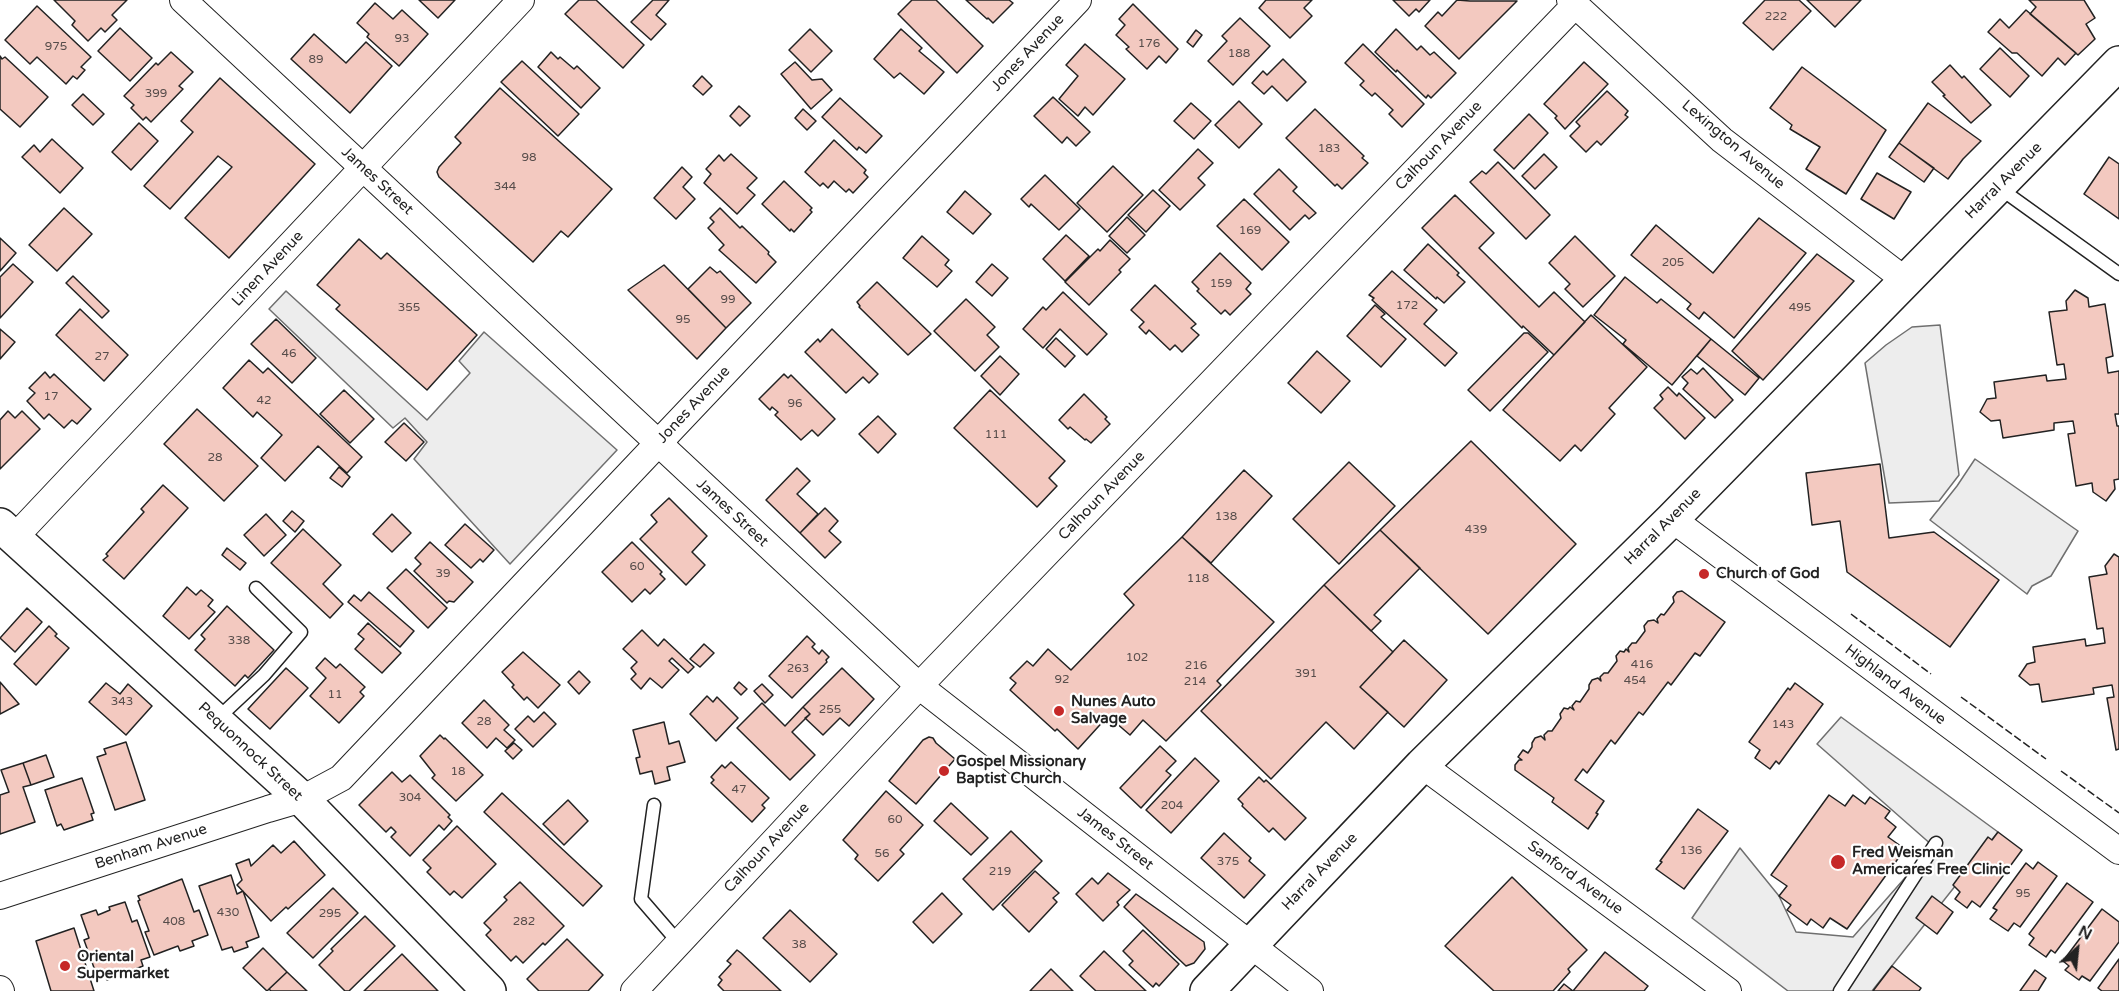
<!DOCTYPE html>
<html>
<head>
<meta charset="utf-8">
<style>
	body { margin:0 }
	#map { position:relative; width:2119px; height:991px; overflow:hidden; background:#fff; font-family:"Varela Round",sans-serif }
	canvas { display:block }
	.north { position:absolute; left:2047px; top:919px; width:60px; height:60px; -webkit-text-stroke:4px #fff; paint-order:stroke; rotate:27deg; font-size:16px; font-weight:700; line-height:24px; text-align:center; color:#222 }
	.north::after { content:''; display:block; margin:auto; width:21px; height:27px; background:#222; clip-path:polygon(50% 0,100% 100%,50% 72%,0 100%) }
</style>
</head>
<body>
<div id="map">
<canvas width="2119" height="991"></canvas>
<div class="north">N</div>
</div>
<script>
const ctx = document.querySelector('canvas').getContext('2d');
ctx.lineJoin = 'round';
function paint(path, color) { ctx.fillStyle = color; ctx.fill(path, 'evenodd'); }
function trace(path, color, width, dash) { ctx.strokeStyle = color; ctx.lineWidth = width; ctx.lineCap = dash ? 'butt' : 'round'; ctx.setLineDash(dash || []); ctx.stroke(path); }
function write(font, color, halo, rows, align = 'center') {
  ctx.font = font + ' "Varela Round",sans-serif'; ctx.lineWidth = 4.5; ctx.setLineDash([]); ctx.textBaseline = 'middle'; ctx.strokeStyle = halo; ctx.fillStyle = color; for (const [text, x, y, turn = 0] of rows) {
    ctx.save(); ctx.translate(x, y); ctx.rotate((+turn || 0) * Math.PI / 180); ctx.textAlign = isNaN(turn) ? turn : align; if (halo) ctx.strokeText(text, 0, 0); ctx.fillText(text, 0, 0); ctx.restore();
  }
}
const parking = new Path2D(`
	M286 291 427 420 470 373 459 361 484 332 617 450 510 564 414 459 427 442 405 418 393 428 269 309Z
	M1940 325 1959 475 1939 501 1889 503 1865 363 1886 345 1912 327Z
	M1975 459 2078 531 2051 576 2032 586 2027 594 1930 520 1957 486Z
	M1841 717 1998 832 1872 991H1788L1692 918 1740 848 1779 896 1796 932 1853 937 1933 846 1817 744Z`);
paint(parking, '#ededed');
trace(parking, '#6f6f6f', 1.5);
const building = new Path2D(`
	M54 0H127L112 15 117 20 105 32 101 28 88 41 72 25 75 21Z
	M419 0H455L438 18Z
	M579 0H596L644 45 623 68 565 14Z
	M653 0H669L656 15 666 24 651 40 631 22Z
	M912 0H936L983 46 957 73 898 14Z
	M966 0H1009L1013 3 993 23 988 18 987 19Z
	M1266 0H1312L1304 8 1312 16 1290 38 1259 8Z
	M1393 0H1430L1419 12 1416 9 1409 16Z
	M1457 0 1470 1H1517L1459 59 1425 26 1438 12 1442 16Z
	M1765 0H1799L1811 11 1773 50 1743 23Z
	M1807 0H1861L1835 27Z
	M2029 0H2084L2095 18 2086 24 2095 39 2078 55 2030 14 2036 7Z
	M375 3 393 19 402 10 428 34 399 66 367 37 369 34 357 23Z
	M1133 4 1178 49 1166 63 1159 56 1147 69 1126 49 1129 47 1116 35 1125 25 1119 19Z
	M37 6 91 57 81 67 85 70 77 79 73 76 66 84 37 57 30 64 5 40Z
	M2026 10 2076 53 2065 65 2058 58 2042 76 2017 53H2012L1988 32 2000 19 2009 28Z
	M1240 18 1270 46 1233 85 1208 61 1227 41 1222 36Z
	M120 28 152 58 130 81 98 51Z
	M810 29 832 51 811 72 789 50Z
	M901 29 922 48 919 51 944 72 924 94 900 73 894 78 874 59Z
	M1396 29 1417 50 1421 46 1430 55 1434 52 1456 73 1431 98 1428 95 1426 98 1397 70 1396 72 1375 52Z
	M1196 30 1202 35 1193 47 1187 42Z
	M314 34 346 63 366 42 392 66 350 113 291 59Z
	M1085 44 1125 79 1093 115 1085 107 1078 116 1059 99 1078 76 1066 65Z
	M1363 44 1424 104 1402 127 1389 114 1393 110 1375 93 1372 96 1360 85 1364 81 1345 63Z
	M2000 48 2029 76 2010 97 1980 69Z
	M171 52 193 72 179 86 183 89 151 122 146 117 143 120 131 108 134 105 124 96 156 63 158 65Z
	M551 52 558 59 560 57 574 69 577 66 600 88 581 108 538 67Z
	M0 56 2 59 5 57 48 97 20 127 0 109Z
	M1283 59 1306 82 1287 101 1272 86 1264 94 1252 83 1263 71 1267 75Z
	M522 61 579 114 558 136 501 82Z
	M795 62 812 80 822 79 832 90 811 109 781 74Z
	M1584 62 1608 84 1565 129 1555 118 1557 116 1544 104Z
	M1950 65 1962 78 1964 76 1991 105 1971 123 1943 96 1945 95 1932 82Z
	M1802 67 1886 130 1846 194 1806 169 1820 147 1790 129 1792 125 1770 108Z
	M702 76 712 86 703 95 693 86Z
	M220 78 315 164 229 258 185 218 232 167 218 156 170 209 144 186 193 132 181 121Z
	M500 88 612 189 568 237 561 231 533 262 439 177 437 172 439 167 461 143 455 137Z
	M1607 91 1628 111 1625 115 1628 117 1601 145 1597 141 1586 152 1570 136 1580 126 1576 122Z
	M83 94 104 114 93 125 72 105Z
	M1053 97 1090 132 1076 146 1067 137 1062 143 1034 116Z
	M840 98 882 136 866 153 859 147 857 150 822 117Z
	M1239 101 1262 124 1239 148 1215 125Z
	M1191 103 1211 121 1194 139 1174 121Z
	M1928 103 1981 141 1963 159 1948 179 1899 143Z
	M739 106 750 116 740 126 730 116Z
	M803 109 816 121 807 130 795 118Z
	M1315 109 1364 156 1362 158 1368 163 1342 189 1337 184 1335 186 1286 138Z
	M1529 114 1548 133 1514 169 1494 150Z
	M139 123 158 141 131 170 112 152Z
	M52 139 83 168 60 193 22 157 34 145 40 152Z
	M834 140 866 170 864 173 868 177 853 193 849 189 846 192 834 181 828 188 823 183 820 186 805 172Z
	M1899 143 1934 168 1924 182 1889 157Z
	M1198 149 1213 163 1198 178 1205 185 1180 210 1159 190Z
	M731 154 757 178 747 188 755 195 737 214 704 183 711 174 706 169 719 155 724 161Z
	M1544 154 1557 167 1535 189 1522 176Z
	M2109 157 2119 164V219L2084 194Z
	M1498 162 1550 215 1526 239 1470 182 1482 171 1486 174Z
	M1113 166 1143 195 1107 232 1077 203Z
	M682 167 692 177 683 187 695 199 676 219 654 198Z
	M1279 169 1297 187 1293 191 1316 213 1309 219 1305 215 1290 230 1254 194Z
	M1877 173 1911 192 1894 219 1861 199Z
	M1045 175 1080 209 1059 230 1031 204 1029 207 1021 199Z
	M784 181 812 208 810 210 812 212 794 232 791 229 790 231 762 204Z
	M1153 190 1170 206 1146 232 1128 215Z
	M965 191 991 214 973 234 947 212Z
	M1455 195 1494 233 1479 248 1539 307 1554 292 1585 322 1554 355 1523 326 1522 328 1422 228Z
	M1244 199 1289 242 1262 270 1217 226Z
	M64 208 92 234 57 271 29 245Z
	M720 208 740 228 742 226 769 252 768 254 776 262 756 283 719 250 724 245 708 228 714 222 710 218Z
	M1127 217 1145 235 1127 253 1109 236Z
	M1759 218 1806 253 1734 338 1704 312 1699 319 1687 309 1691 304 1631 255 1656 225 1713 273Z
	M1066 235 1089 256 1065 281 1043 259Z
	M922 236 949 260 945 265 952 271 937 287 903 258Z
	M1575 236 1615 276 1583 307 1565 289 1570 284 1549 263Z
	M0 238 16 253 0 271Z
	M359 239 381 259 387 253 477 335 427 390 336 309 340 305 317 285Z
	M1110 240 1130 259 1119 270 1121 272 1089 305 1065 282 1098 249 1100 251Z
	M1428 244 1459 273 1457 275 1465 282 1444 303 1437 297 1436 299 1404 270Z
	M1220 253 1251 283 1246 289 1251 294 1230 315 1225 310 1221 314 1197 291 1199 289 1192 282Z
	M1817 254 1854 281 1763 380 1732 351Z
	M13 264 33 282 0 318V277Z
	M992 264 1008 278 992 296 976 282Z
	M664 265 726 328 697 359 628 290Z
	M710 267 717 273 720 271 751 303 726 328 688 289Z
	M1392 271 1437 310 1424 324 1457 353 1445 366 1372 300 1374 298 1369 295Z
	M73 276 109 311 102 318 66 283Z
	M1625 277 1657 303 1661 299 1711 339 1672 385 1623 344 1626 340 1594 315Z
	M877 282 931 334 908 355 859 307 860 306 857 302Z
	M1155 285 1196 324 1191 328 1199 335 1182 352 1175 345 1170 350 1149 330 1146 334 1139 327 1144 322 1131 310Z
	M2075 290 2088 298 2089 307 2105 304 2113 356 2106 358 2108 373 2119 371V414H2115L2117 426H2119V479L2114 480 2115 489 2106 501 2093 492 2092 483 2076 486 2068 434 2075 433 2073 421 2054 423V430L2003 438 2000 420 1991 421 1980 412 1987 399 1996 398 1994 382 2046 375 2047 381 2066 379 2064 364 2057 365 2049 312 2067 310 2066 301Z
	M1063 292 1107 334 1087 355 1060 329 1043 348 1023 329 1043 307 1046 310Z
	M966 299 995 327 987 335 999 347 975 371 934 331Z
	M1375 305 1385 314 1381 317 1406 339 1381 367 1347 336Z
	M80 309 128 355 104 381 56 335Z
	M1591 315 1647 367 1609 408 1615 414 1581 451 1575 445 1560 461 1503 410Z
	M276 319 316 358 292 383 251 344Z
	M0 329 15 342 0 359Z
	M832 329 878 374 869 383 863 377 846 393 805 352 818 339 820 342Z
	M1524 333H1528L1548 352 1490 411 1468 390Z
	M1056 338 1075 356 1065 367 1046 349Z
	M1711 339 1759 378 1745 395 1697 356Z
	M1317 351 1350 381 1321 413 1288 383Z
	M1000 356 1019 374 1000 395 981 376Z
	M249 360 263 373 268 368 362 457 347 473 318 446 285 481 261 458 282 435 257 412 253 417 223 388Z
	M1703 368 1733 400 1715 418 1683 389 1688 383 1682 377 1691 369 1697 374Z
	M45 372 50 378 54 374 91 409 77 424 72 420 64 428 49 414 44 419 27 401 35 393 29 388Z
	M784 374 788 378 791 375 835 419 818 436 812 430 801 440 775 415 778 412 772 407 770 410 759 399Z
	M1668 387 1677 396 1679 393 1705 418 1685 439 1654 408 1663 399 1660 395Z
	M344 390 374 419 350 443 320 414Z
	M990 390 1065 461 1049 478 1057 486 1037 507 954 428Z
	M1084 394 1107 417 1105 419 1110 424 1091 443 1086 439 1085 440 1070 427 1068 429 1059 420Z
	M197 409 258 466 224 501 164 444Z
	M8 411 15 418 22 411 40 429 0 469V420Z
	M878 416 896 434 878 453 859 434Z
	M404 423 424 442 406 461 385 442Z
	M1471 441 1576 544 1488 634 1380 530Z
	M1349 462 1395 506 1339 564 1293 519Z
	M1880 464 1889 538 1934 532 1999 580 1950 647 1847 572 1840 521 1812 525 1806 473Z
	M339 467 350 477 342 487 330 478Z
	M797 468 810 481 797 494 818 514 800 533 766 500Z
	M1244 470 1272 496 1211 563 1182 537Z
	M163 485 188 508 124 579 103 560 108 556 106 554 144 512 141 509Z
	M669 498 707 536 692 552 705 565 686 585 640 539 657 522 651 515Z
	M825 508 838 521 829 531 841 542 825 558 800 533Z
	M292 511 304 521 295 532 283 521Z
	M266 514 286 535 264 556 244 535Z
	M392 514 411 533 392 552 373 534Z
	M465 524 494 550 483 562 480 559 471 568 445 545Z
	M303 529 341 565 323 584 343 604 330 618 271 563Z
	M1380 530 1420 568 1374 615 1381 621 1371 631 1324 585Z
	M1182 537 1274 622 1217 681 1221 685 1166 741 1143 720 1130 735 1108 716 1078 749 1057 729 1055 731 1010 690 1016 683 1010 678 1027 661 1033 666 1048 649 1071 670 1134 605 1124 594Z
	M430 542 473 582 454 602 449 601 447 603 414 571 421 564 415 558Z
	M632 542 662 572 660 574 665 579 650 594 645 589 632 602 602 572Z
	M227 548 246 563 240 570 222 555Z
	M2114 554 2119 557V749L2116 750 2107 698 2114 697 2112 685 2093 688 2094 694 2042 702 2039 684 2030 685 2019 676 2027 664 2035 662 2033 647 2085 639 2086 646 2105 643 2103 628 2097 629 2089 577 2107 574 2105 566Z
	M406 569 447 608 428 628 387 588Z
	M1324 585 1393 652 1360 687 1388 712 1354 749 1326 722 1271 779 1201 711Z
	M187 587 196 595 201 590 213 600 208 606 215 612 189 639 163 616Z
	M1682 591 1725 622 1700 656 1695 653 1671 685 1668 682 1643 715 1639 712 1615 744 1611 740 1587 773 1583 769 1575 780 1604 801 1596 813 1598 814 1588 829 1552 802 1554 798 1515 770V765L1519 760H1522L1518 757 1523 750 1528 753 1532 747V743L1535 738 1541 736 1545 740 1544 735 1548 731H1552L1561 718 1560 714 1564 708 1568 709 1570 707 1574 710 1572 706 1576 701 1580 702 1589 689V685L1592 680 1598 678 1601 681 1600 677 1604 673H1608L1617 661 1616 656 1620 651 1624 652 1626 649 1629 652 1628 648 1632 643H1636L1645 631 1644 626 1648 621 1654 620 1658 623 1657 619 1661 614 1664 615 1674 602 1673 597 1677 592Z
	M369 592 414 631 400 647 348 602 354 595 361 601Z
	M227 606 274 650 248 678 245 675 235 686 195 650 205 639 201 635Z
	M27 608 42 622 15 652 0 638Z
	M368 623 401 653 382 673 355 649 364 639 358 634Z
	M49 626 57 634 55 636 69 648 36 685 14 664Z
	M642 630 658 646 664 639 694 667 688 673 672 658 669 661 679 670 662 688 650 678 641 689 631 679 636 674 631 668 637 662 623 649Z
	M807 636 815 644 812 647 819 654 822 650 829 657 826 660 827 662 792 698 769 676Z
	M1404 640 1447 680 1404 727 1360 687Z
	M704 644 714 653 700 667 690 659Z
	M523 652 560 685 538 708 527 697 524 700 512 687 514 685 502 672Z
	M325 658 336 668 340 664 365 687 360 692 364 696 339 723 310 696 326 678 316 668Z
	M286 668 308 688 270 729 248 709Z
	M842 668 874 699 849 726 840 718 823 735 805 718 810 714 803 707Z
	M579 671 590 682 579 694 568 682Z
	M0 682 19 704 0 714Z
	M739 682 747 689 741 695 734 688Z
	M106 683 120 694 128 684 152 706 126 735 89 702Z
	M1795 683 1823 704 1779 764 1776 761 1770 769 1755 758 1760 750 1749 742 1788 688 1790 690Z
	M762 684 773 695 765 703 754 691Z
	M707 696 713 702 717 697 738 718 716 741 690 714Z
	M484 700 509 725 504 730 515 740 507 748 496 738 487 748 462 723Z
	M762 703 785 726 803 707 810 714 792 732 815 755 790 780 737 728Z
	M544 712 556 724 533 747 515 729 528 716 534 722Z
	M664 722 669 744 679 741 685 762 667 767 670 780 655 784 652 771 640 774 636 758 640 757 633 730Z
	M440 735 444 739 445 738 483 775 456 801 432 778 435 775 420 756Z
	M929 737 933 738 936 743 955 759 916 804 889 781 923 740Z
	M126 742 145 800 115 810 97 757 106 754 104 749Z
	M514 743 522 750 513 759 505 751Z
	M1160 746 1176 761 1166 771 1171 775 1141 808 1120 788Z
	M46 755 54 777 31 785 23 763Z
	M1195 758 1219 781 1171 833 1146 810Z
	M731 762 769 798 762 805 765 808 752 822 711 783 714 780 711 777 722 765 725 768Z
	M23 763 31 785 23 787 35 822 0 834V795L9 792 1 770Z
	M392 772 402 782 410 775 450 815 448 817 452 821 444 830 439 825 410 856 391 837 396 832 391 827 386 832 359 805Z
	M1259 777 1264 782 1266 780 1306 818 1285 840 1273 828 1269 832 1242 806 1243 804 1238 799Z
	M82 778 94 813 91 814 93 820 64 830 61 824 57 826 45 790Z
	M886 791 923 825 900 850 904 854 878 881 855 859 858 855 843 840Z
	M502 793 602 886 583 906 484 812Z
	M1829 795 1845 806 1853 795 1865 804 1870 797 1890 811 1885 818 1896 827 1888 837 1905 849 1847 929 1830 918 1823 928 1811 919 1807 925 1787 910 1791 905 1779 896 1787 886 1771 875Z
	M568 800 588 821 564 845 543 824Z
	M951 803 988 838 971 855 934 821Z
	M1698 809 1728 831 1684 889 1656 869 1662 862 1660 861Z
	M457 826 496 864 462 898 454 891 450 895 427 872 431 868 423 860Z
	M1011 831 1042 861 993 910 963 879Z
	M1998 832 2022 850 1980 907 1972 901 1967 908 1955 899 1960 892 1953 885 1988 837 1992 840Z
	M1224 833 1251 858 1249 861 1265 875 1244 898 1201 858Z
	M294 841 325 875 288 909 286 907 271 921 237 885 242 880 236 864 249 859 251 866 273 845 281 853Z
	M2038 862 2057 876 2020 927 2014 923 2008 931 1990 919 1997 910 1993 908 2026 863 2033 869Z
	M1035 871 1059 893 1053 898 1057 902 1029 932 1002 905Z
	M1108 873 1130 890 1117 902 1119 905 1103 921 1076 894 1092 878 1098 884Z
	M231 875 237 894 243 891 259 937 246 942 248 947 234 952 232 947 222 950 199 886Z
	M1512 877 1587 950 1568 969 1570 972 1553 991H1494L1445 946Z
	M182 879 194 912 199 910 208 935 192 941 194 946 180 951 178 946 154 955 145 932 149 931 138 901 140 900 138 896Z
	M520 882 564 926 545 945 543 943 523 963 516 956 511 961 486 935 491 930 484 923 507 900 504 897Z
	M2067 883 2093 902 2055 953 2051 950 2046 957 2029 945 2034 938 2029 934Z
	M333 888 358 913 313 958 287 933Z
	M942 893 962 914 933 943 913 922Z
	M1136 894 1204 942 1205 949 1194 963 1186 966 1124 907Z
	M1932 896 1953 912 1937 934 1916 918Z
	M125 902 132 922 137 920 150 957 141 960 143 966 107 980 104 974 97 976 84 940 89 938 81 915 96 910 98 915 110 910 109 907Z
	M2102 909 2119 922V942L2090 981 2082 976 2079 980 2065 970 2069 966 2063 961Z
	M790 910 837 954 810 982 763 938Z
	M365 916 395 946 349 991H345L319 965 333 951 331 949Z
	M74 928 94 991H51L36 941Z
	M1143 930 1179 964 1159 986 1156 983 1153 987 1129 965 1133 961 1123 951Z
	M567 939 603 975 588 991H539L527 979Z
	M263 948 287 972 267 991 243 968Z
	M737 950 741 953 781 991H724L718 985 722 980 719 977 731 964 727 961Z
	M1104 951 1146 991H1096L1080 976Z
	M1605 952 1648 986 1644 991H1573Z
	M402 954 438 991H364Z
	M2119 959V991H2102L2098 988Z
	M1892 966 1921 988 1919 991H1873Z
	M1051 969 1073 991H1030Z
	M2035 970 2046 978 2038 991H2020Z
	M287 972 307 991H271L269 989Z
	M1564 984 1573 991H1558Z`);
paint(building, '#f3c9c0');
trace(building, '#222', 1.5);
const lane = new Path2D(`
	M1998 187 2119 274
	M216 720 264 675 301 632 256 588
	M654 805 641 899 679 943
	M1840 991 1936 843`);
const street = new Path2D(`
	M183 0 919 686 1310 991
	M1570 0 1722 140 1905 280
	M1672 519 2119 851
	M15 537 521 0
	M1422 765 1728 991
	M0 896 268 809 302 799 341 778 1078 0
	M0 989 1 991
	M634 991 919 686 1575 5`);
const secondary = new Path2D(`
	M0 525 302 799 489 991
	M1207 991 1422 765 1672 519 2119 63`);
trace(lane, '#222', 15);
trace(street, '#222', 28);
trace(secondary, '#222', 36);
trace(lane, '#fff', 12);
trace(street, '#fff', 26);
trace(secondary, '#fff', 33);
trace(new Path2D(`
	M1851 614 1931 674
	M1961 697 2046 759
	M2061 771 2119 813`), '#222', 1.5, [8, 3]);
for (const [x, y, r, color] of [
	[1704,574,6,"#c62828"],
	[1059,711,6,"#c62828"],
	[944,771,6,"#c62828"],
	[1838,862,8,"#c62828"],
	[65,966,6,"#c62828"]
]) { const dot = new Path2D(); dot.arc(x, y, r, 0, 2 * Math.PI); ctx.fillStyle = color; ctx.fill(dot); trace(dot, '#fff', 2); }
write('12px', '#564c4a', null, [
	["222",1776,17],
	["93",402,39],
	["176",1149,44],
	["975",56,47],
	["188",1239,54],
	["89",316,60],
	["399",156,94],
	["183",1329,149],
	["98",529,158],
	["344",505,187],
	["169",1250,231],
	["205",1673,263],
	["159",1221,284],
	["99",728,300],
	["172",1407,306],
	["355",409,308],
	["495",1800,308],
	["95",683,320],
	["46",289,354],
	["27",102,357],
	["17",51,397],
	["42",264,401],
	["96",795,404],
	["111",996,435],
	["28",215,458],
	["138",1226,517],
	["439",1476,530],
	["60",637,567],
	["39",443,574],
	["118",1198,579],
	["338",239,641],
	["102",1137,658],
	["416",1642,665],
	["216",1196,666],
	["263",798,669],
	["391",1306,674],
	["92",1062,680],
	["454",1635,681],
	["214",1195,682],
	["11",335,695],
	["343",122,702],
	["255",830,710],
	["28",484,722],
	["143",1783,725],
	["18",458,772],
	["47",739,790],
	["304",410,798],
	["204",1172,806],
	["60",895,820],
	["136",1691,851],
	["56",882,854],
	["375",1228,862],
	["219",1000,872],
	["95",2023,894],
	["430",228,913],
	["295",330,914],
	["408",174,922],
	["282",524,922],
	["38",799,945]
]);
write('15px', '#222', '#fff', [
	["Jones Avenue",1028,53,-47],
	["Lexington Avenue",1733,145,40],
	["Calhoun Avenue",1439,146,-46],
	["James Street",377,181,43],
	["Harral Avenue",2004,181,-45],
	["Linen Avenue",268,269,-47],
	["Jones Avenue",694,405,-47],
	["Calhoun Avenue",1102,496,-46],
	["James Street",732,513,43],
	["Harral Avenue",1663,527,-45],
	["Highland Avenue",1895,685,37],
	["Pequonnock Street",250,752,43],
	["James Street",1115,839,38],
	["Benham Avenue",151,847,-18],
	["Calhoun Avenue",767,848,-47],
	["Harral Avenue",1320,872,-46],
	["Sanford Avenue",1575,878,36]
]);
write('bold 15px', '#222', '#fff', [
	["Church of God",1716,574],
	["Nunes Auto",1071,702],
	["Salvage",1071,719],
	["Gospel Missionary",956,762],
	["Baptist Church",956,779],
	["Fred Weisman",1852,853],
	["Americares Free Clinic",1852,870],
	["Oriental",77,957],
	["Supermarket",77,974]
], 'left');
</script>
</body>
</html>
